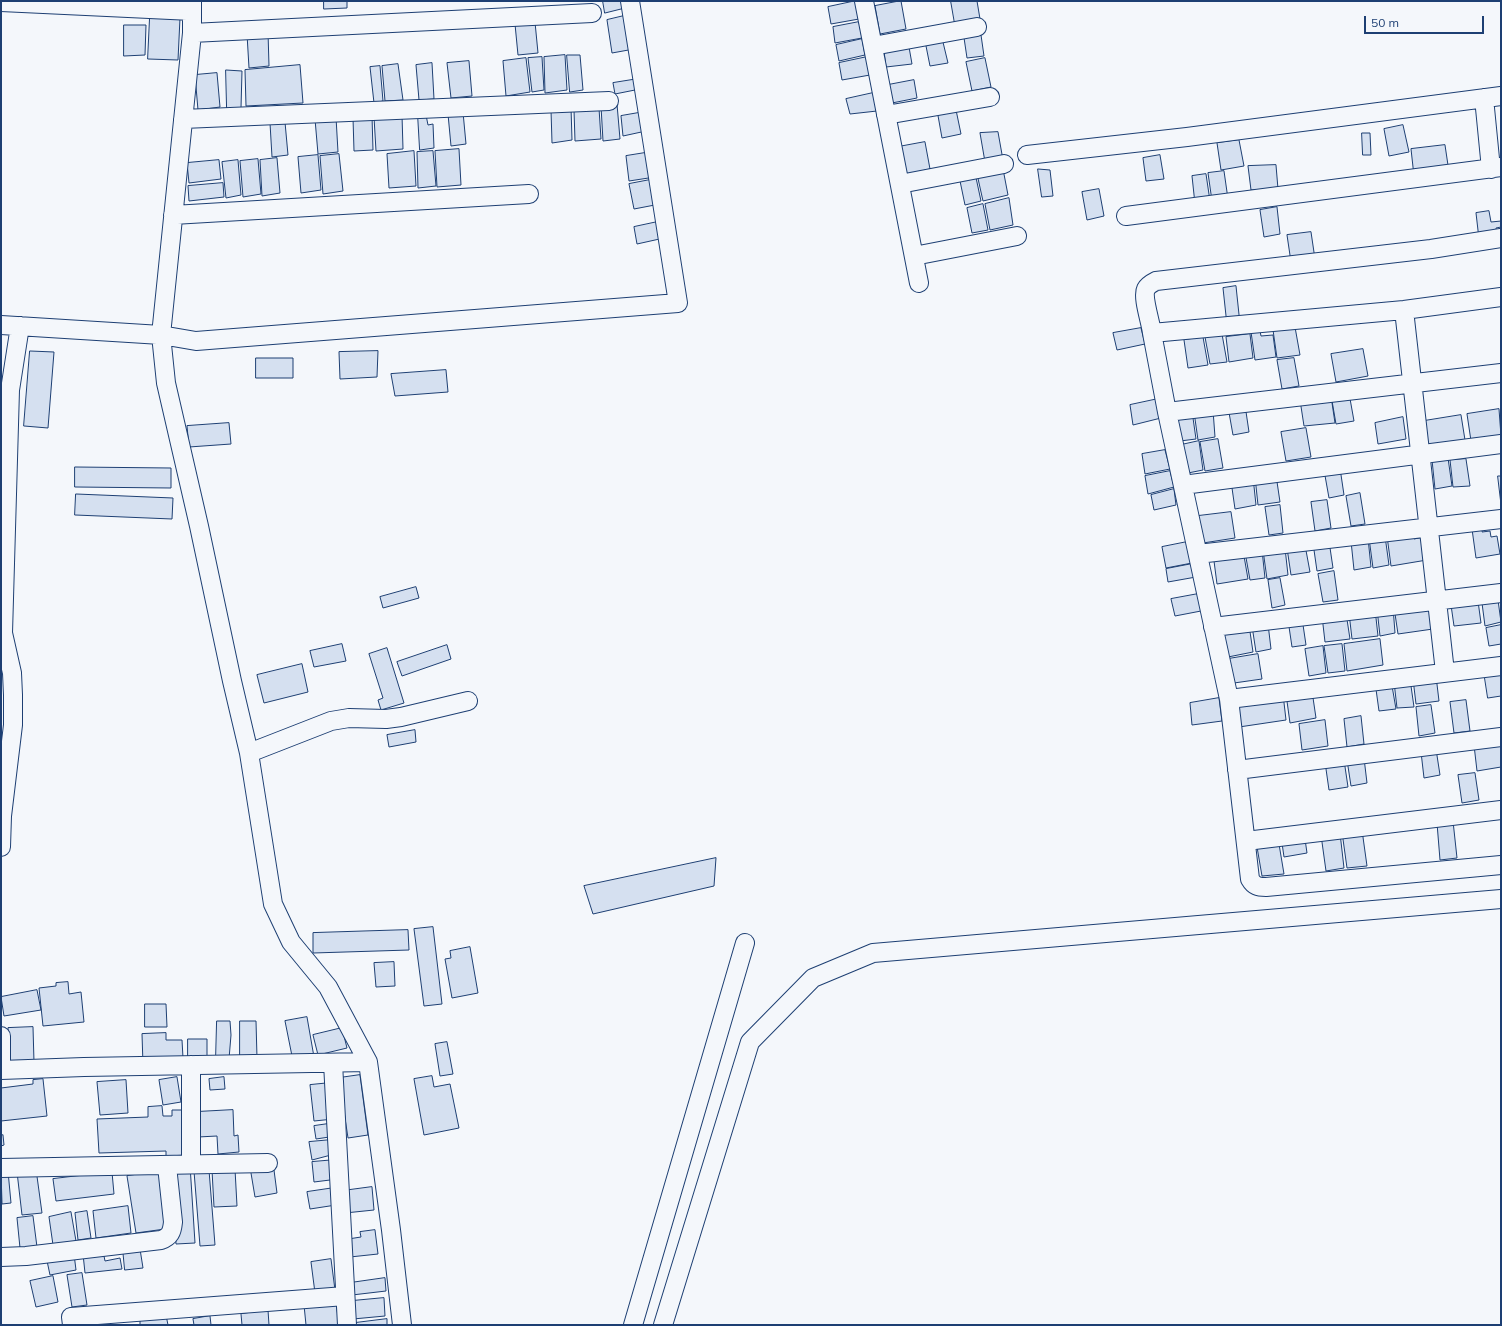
<!DOCTYPE html>
<html>
<head>
<meta charset="utf-8">
<style>
	body { margin:0 }
	#map { position:relative; width:1502px; height:1326px; overflow:hidden; background:#f4f7fb; font-family:Mulish,sans-serif }
	canvas { display:block }
	.frame { position:absolute; inset:0; border:2px solid #1d3f73; pointer-events:none }
	.scale { position:absolute; left:1364px; top:16px; width:120px; height:18px; box-sizing:border-box; border:2px solid #1d3f73; border-top:0; padding-left:5px; font-size:12px; line-height:14px; white-space:nowrap; color:#1d3f73; -webkit-text-stroke:3px #f4f7fb; paint-order:stroke }
</style>
</head>
<body>
<div id="map">
<canvas width="1502" height="1326"></canvas>
<div class="frame"></div>
<div class="scale">50 m</div>
</div>
<script>
const ctx = document.querySelector('canvas').getContext('2d');
ctx.lineJoin = 'round';
function paint(path, color) { ctx.fillStyle = color; ctx.fill(path, 'evenodd'); }
function trace(path, color, width, dash) { ctx.strokeStyle = color; ctx.lineWidth = width; ctx.lineCap = dash ? 'butt' : 'round'; ctx.setLineDash(dash || []); ctx.stroke(path); }
const building = new Path2D(`
	M324 1H347V8L324 9Z
	M603 1H624L625 8 605 13Z
	M856 1 859 19 831 24 828 7Z
	M901 1 906 29 880 34 875 6Z
	M951 1H977L980 19 955 24Z
	M628 15 634 49 612 53 607 20Z
	M150 17 180 18 178 60 148 59Z
	M535 22 538 53 518 55 515 24Z
	M859 22 862 38 835 43 833 27Z
	M124 25H146L145 55 124 56Z
	M980 28 984 56 967 58 963 31Z
	M268 32 269 66 249 68 247 34Z
	M942 38 948 63 930 66 925 41Z
	M862 39 865 55 839 61 836 45Z
	M909 47 912 64 886 67 884 51Z
	M565 55 567 90 545 93 544 57Z
	M567 55H580L583 90 570 92Z
	M542 57 544 90 532 92 528 58Z
	M867 57 870 75 842 80 839 63Z
	M526 58 530 92 506 96 503 61Z
	M985 58 991 87 972 91 966 62Z
	M469 61 472 96 451 98 447 63Z
	M432 63 434 99 419 100 416 65Z
	M398 64 403 100 385 101 382 66Z
	M300 65 303 103 246 106 245 70Z
	M380 66 383 101 374 103 370 67Z
	M226 70 242 71 241 108 227 109Z
	M217 73 220 107 198 110 195 75Z
	M638 79 640 89 615 94 613 83Z
	M914 80 917 98 892 103 888 85Z
	M873 93 877 111 850 114 846 99Z
	M617 104 620 139 603 141 601 106Z
	M955 105 961 134 942 138 937 110Z
	M571 107 572 140 552 143 551 110Z
	M599 108 601 139 575 141 574 110Z
	M463 112 466 144 451 146 448 114Z
	M644 112 646 131 623 136 621 116Z
	M402 115 403 149 376 151 374 117Z
	M418 115H426L428 125 433 124 434 148 420 150Z
	M372 116 373 150 354 151 353 118Z
	M336 117 338 152 318 154 315 119Z
	M285 122 288 155 272 157 270 123Z
	M1403 125 1409 152 1389 156 1384 129Z
	M998 132 1003 160 985 162 980 133Z
	M1362 133H1370L1371 155H1363Z
	M1239 140 1244 166 1221 170 1217 143Z
	M925 142 930 169 904 175 898 147Z
	M1445 145 1449 172 1414 176 1411 149Z
	M459 149 461 185 437 187 435 151Z
	M414 151 416 186 389 188 387 154Z
	M433 151 436 186 418 188 417 152Z
	M651 152 655 177 629 181 626 156Z
	M339 154 343 191 323 194 320 156Z
	M318 155 321 190 301 193 298 157Z
	M1160 155 1164 179 1146 181 1143 158Z
	M277 158 280 193 262 196 260 160Z
	M258 159 261 194 243 197 240 161Z
	M219 160 221 179 189 183 187 163Z
	M238 160 241 195 226 198 222 162Z
	M1276 165 1278 189 1251 190 1248 166Z
	M1003 169 1008 195 983 201 977 174Z
	M1038 169 1050 170 1053 196 1042 197Z
	M1224 171 1228 199 1212 201 1208 173Z
	M975 173 981 201 965 205 959 176Z
	M1206 174 1210 201 1195 204 1192 176Z
	M655 179 660 204 634 209 629 184Z
	M223 183 224 197 189 201 188 186Z
	M1099 189 1104 216 1087 220 1082 192Z
	M1009 198 1013 225 990 230 985 204Z
	M983 204 988 230 972 233 967 208Z
	M1277 207 1280 234 1264 237 1260 210Z
	M1489 211 1491 222 1501 221V227L1496 228 1497 237 1479 239 1476 213Z
	M662 221 664 238 637 244 634 227Z
	M1311 232 1315 259 1291 262 1287 235Z
	M1236 286 1240 324 1227 325 1223 288Z
	M1295 327 1300 355 1277 358 1273 330Z
	M1141 328 1145 344 1117 350 1113 333Z
	M1260 331 1261 336 1273 335 1276 357 1255 360 1251 332Z
	M1222 334 1227 362 1210 364 1205 337Z
	M1250 334 1253 358 1229 362 1226 337Z
	M1203 337 1208 365 1188 368 1184 340Z
	M1363 349 1368 376 1336 382 1331 354Z
	M30 351 54 352 48 428 24 426Z
	M378 351 377 377 340 379 339 352Z
	M256 358H293V378H256Z
	M1294 358 1299 386 1282 389 1277 360Z
	M446 370 448 392 395 396 391 374Z
	M1349 393 1354 421 1336 424 1331 395Z
	M1331 396 1335 423 1304 426 1300 400Z
	M1158 399 1161 418 1133 425 1130 405Z
	M1245 405 1249 432 1233 435 1228 407Z
	M1499 409 1501 436 1471 441 1467 414Z
	M1213 410 1215 437 1198 440 1194 412Z
	M1192 411 1196 439 1180 441 1176 421Z
	M1461 415 1465 440 1428 446 1424 421Z
	M1403 417 1406 439 1378 444 1375 423Z
	M229 423 231 444 189 447 187 426Z
	M1306 428 1311 457 1286 461 1281 432Z
	M1218 439 1223 468 1205 471 1200 442Z
	M1199 441 1203 470 1188 473 1181 445Z
	M1165 450 1170 469 1145 474 1142 454Z
	M1448 458 1452 486 1435 489 1432 460Z
	M1466 459 1470 486 1453 487 1450 460Z
	M75 467 171 468V488L75 487Z
	M1340 468 1344 495 1329 498 1324 470Z
	M1170 471 1174 487 1148 494 1145 476Z
	M1276 475 1280 502 1258 505 1255 477Z
	M1498 476H1501V504Z
	M1253 477 1256 505 1235 509 1231 481Z
	M1174 489 1176 505 1154 510 1151 495Z
	M1360 493 1365 524 1351 526 1346 496Z
	M76 494 173 498 172 519 75 515Z
	M1327 500 1331 528 1315 531 1311 502Z
	M1280 505 1283 533 1269 535 1265 507Z
	M1231 512 1235 538 1203 543 1198 516Z
	M1483 528 1482 532 1490 531 1491 537 1497 536 1500 554 1476 558 1472 529Z
	M1413 532 1414 539 1424 537 1427 560 1391 566 1387 536Z
	M1385 536 1389 565 1373 568 1369 538Z
	M1368 538 1371 567 1354 570 1351 541Z
	M1329 541 1333 568 1317 571 1313 543Z
	M1187 542 1192 563 1166 568 1162 547Z
	M1305 545 1310 572 1291 575 1287 548Z
	M1285 548 1288 575 1267 579 1263 550Z
	M1262 550 1265 578 1250 580 1245 552Z
	M1244 556 1248 579 1217 584 1214 561Z
	M1192 564 1196 577 1168 582 1166 569Z
	M1334 571 1338 600 1323 602 1318 574Z
	M1280 578 1285 605 1272 608 1268 580Z
	M416 587 419 598 383 608 380 597Z
	M1198 594 1201 611 1175 616 1171 599Z
	M1498 600 1501 622 1485 626 1482 603Z
	M1478 601 1481 623 1454 626 1451 605Z
	M1430 603 1433 629 1398 634 1394 607Z
	M1393 607 1395 633 1380 636 1377 609Z
	M1375 609 1378 636 1352 639 1349 613Z
	M1346 613 1350 639 1325 642 1322 616Z
	M1302 618 1306 645 1292 647 1288 620Z
	M1268 624 1271 649 1256 652 1252 626Z
	M1249 625 1253 652 1228 657 1223 629Z
	M1501 625V644L1489 646 1486 628Z
	M1380 639 1383 665 1347 671 1344 644Z
	M342 644 346 661 314 667 310 651Z
	M1342 644 1345 671 1328 673 1324 646Z
	M447 645 451 659 402 676 397 662Z
	M1323 646 1326 673 1309 676 1305 649Z
	M387 648 404 703 381 710 378 700 383 698 369 654Z
	M1258 654 1262 679 1234 683 1228 659Z
	M302 664 308 692 264 703 257 675Z
	M1484 672H1501V696L1488 698Z
	M1436 676 1439 701 1416 704 1413 679Z
	M1410 679 1414 707 1397 708 1394 682Z
	M1391 680 1396 709 1379 711 1375 682Z
	M1312 691 1316 718 1290 723 1286 694Z
	M1283 694 1286 720 1239 727 1236 700Z
	M1219 698 1222 721 1192 725 1190 703Z
	M1466 700 1470 731 1454 733 1450 702Z
	M1431 705 1435 733 1419 736 1416 707Z
	M1361 716 1364 744 1347 747 1344 719Z
	M1325 720 1328 746 1302 750 1299 724Z
	M415 730 416 742 389 747 387 735Z
	M1501 741V767L1477 771 1474 745Z
	M1436 749 1440 775 1424 778 1421 752Z
	M1364 758 1367 783 1351 786 1347 760Z
	M1344 760 1348 787 1329 790 1325 762Z
	M1475 773 1479 800 1462 803 1458 775Z
	M1453 821 1457 858 1440 860 1437 823Z
	M1362 830 1367 866 1347 868 1342 832Z
	M1340 833 1344 868 1326 871 1321 835Z
	M1305 839 1307 853 1284 857 1282 843Z
	M1279 844 1284 874 1262 876 1257 847Z
	M716 858 714 886 593 914 584 886Z
	M433 927 442 1004 424 1006 414 929Z
	M408 930 409 950 313 953V933Z
	M470 947 478 993 452 998 445 959 451 958 450 951Z
	M394 962 395 986 376 987 374 963Z
	M68 982 69 994 81 992 84 1022 43 1026 39 988 56 986V983Z
	M37 990 41 1010 4 1016 1 997Z
	M145 1004H166L167 1027H145Z
	M307 1017 314 1057 293 1061 285 1021Z
	M217 1021H230L231 1035 229 1059 216 1058Z
	M240 1021H256L257 1058H240Z
	M33 1027 34 1062 8 1063V1028Z
	M342 1028 347 1048 318 1055 313 1035Z
	M166 1033V1040H182L183 1058 143 1065 142 1034Z
	M188 1039H207V1062L188 1063Z
	M447 1042 453 1074 440 1076 435 1044Z
	M360 1075 368 1135 348 1138 339 1078Z
	M432 1076 434 1087 450 1084 459 1128 424 1135 414 1079Z
	M177 1077 181 1102 163 1105 159 1080Z
	M224 1077 225 1089 210 1090 209 1079Z
	M43 1079 47 1116 1 1121V1088L33 1084V1080Z
	M126 1080 128 1113 100 1115 97 1082Z
	M330 1083 334 1119 314 1121 310 1085Z
	M162 1106 163 1116H172V1110H186L188 1155 166 1156V1151L99 1153 97 1119 148 1117V1107Z
	M233 1110 234 1136 238 1135 239 1152 218 1154 217 1136 198 1137 196 1112Z
	M335 1123 336 1136 316 1139 314 1126Z
	M3 1135 4 1145 1 1146V1136Z
	M331 1140V1155L312 1160 309 1142Z
	M335 1160 338 1179 314 1182 312 1162Z
	M190 1165 195 1243 176 1244 171 1167Z
	M36 1169 42 1213 22 1215 17 1172Z
	M235 1169 237 1206 214 1207 212 1170Z
	M209 1170 215 1245 200 1246 194 1171Z
	M274 1170 277 1193 255 1197 251 1173Z
	M8 1171 11 1203 2 1204 1 1172Z
	M162 1171 165 1229 136 1233 127 1176Z
	M112 1172 114 1194 56 1201 53 1179Z
	M372 1187 374 1210 345 1213 342 1191Z
	M334 1188 336 1205 310 1209 307 1192Z
	M128 1206 131 1233 96 1238 93 1211Z
	M87 1211 91 1238 78 1240 75 1213Z
	M71 1212 76 1241 53 1245 49 1217Z
	M33 1216 37 1247 20 1248 17 1218Z
	M375 1230 378 1254 350 1257 348 1239 361 1237 360 1232Z
	M123 1249H140L143 1268 125 1270Z
	M103 1251 105 1261 120 1258 122 1269 85 1273 83 1254Z
	M74 1254 76 1270 50 1275 46 1256Z
	M331 1259 335 1290 315 1293 311 1262Z
	M82 1273 87 1305 72 1307 67 1275Z
	M53 1276 58 1302 36 1307 30 1281Z
	M385 1278 386 1291 352 1295 350 1283Z
	M384 1298 385 1316 353 1319 352 1301Z
	M336 1301 339 1325H306L304 1305Z
	M268 1310 269 1325H242L241 1314Z
	M166 1315 168 1325H140V1318Z
	M210 1316 211 1325H194L193 1319Z
	M387 1319V1325H355V1323Z`);
paint(building, '#d5e0f0');
trace(building, '#1d3f73', 1);
const minor = new Path2D(`
	M864 1 919 283
	M1 2 192 11
	M192 33 592 13
	M873 46 977 27
	M1484 98 1491 169
	M886 115 990 97
	M183 119 609 101
	M1027 155 1187 137 1501 96
	M900 184 1004 164
	M173 215 529 194
	M1126 216 1501 167
	M914 256 1017 236
	M1501 297 1404 310 1152 333 1167 412 1229 699 1250 879C1254 886 1258 887 1266 887L1501 865
	M1404 310 1445 672
	M1 325 161 335 192 33V1
	M1152 333C1151 323 1142 297 1146 289 1148 285 1152 283 1156 281L1431 249 1501 238
	M1167 412 1501 373
	M1183 485 1501 444
	M1198 554 1501 519
	M1213 627 1501 593
	M1229 699 1501 666
	M249 753 331 721 349 718 386 719 401 717 468 701
	M1237 770 1501 737
	M1246 841 1501 810
	M1 847 2 816 13 725V695L12 673 3 633 10 390 20 326
	M1 1036V1070
	M333 1063 347 1325
	M191 1065V1164
	M1 1070 84 1067 368 1062
	M1 1168 268 1163
	M1 1257 26 1256 161 1240C170 1237 172 1232 173 1222L167 1166
	M72 1325 71 1317 345 1296
	M402 1325 391 1230 368 1062 328 987 291 942 273 904 249 753 232 681 199 526 166 383 161 335 196 341 678 303 630 1
	M633 1325 745 943
	M663 1325 750 1042 813 978 873 953 1501 899`);
trace(minor, '#1d3f73', 20);
trace(minor, '#f4f7fb', 18);
</script>
</body>
</html>
